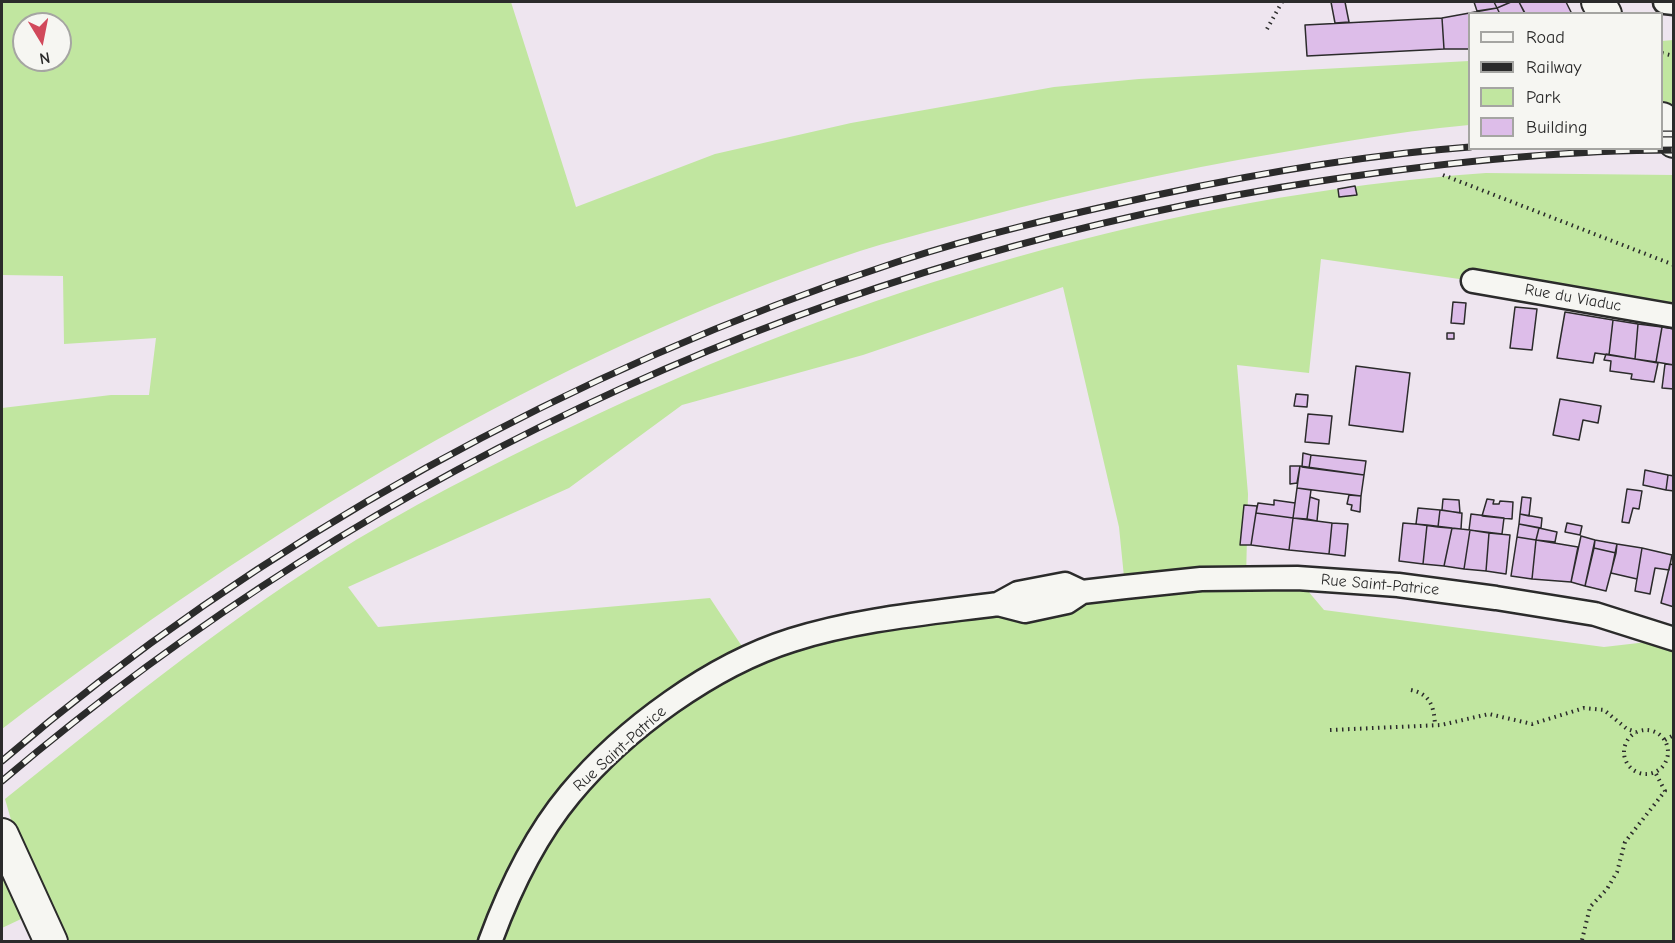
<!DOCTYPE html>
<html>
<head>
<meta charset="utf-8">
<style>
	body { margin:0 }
	#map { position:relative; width:1675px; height:943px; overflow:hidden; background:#eee5ef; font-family:"Comic Neue",sans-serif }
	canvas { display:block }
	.frame { position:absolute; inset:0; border:3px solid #2b2b2b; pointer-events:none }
	.legend { position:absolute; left:1468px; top:12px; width:195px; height:138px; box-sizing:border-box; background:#f6f6f2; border:2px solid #a5a5a2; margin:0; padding:8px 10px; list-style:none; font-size:18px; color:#2b2b2b }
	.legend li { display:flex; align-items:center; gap:12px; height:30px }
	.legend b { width:30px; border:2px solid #a5a5a2 }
	.north { position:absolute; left:12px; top:12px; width:60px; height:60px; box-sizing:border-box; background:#f6f6f2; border:2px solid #a5a5a2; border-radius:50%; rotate:170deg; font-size:16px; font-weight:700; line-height:24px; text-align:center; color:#2b2b2b }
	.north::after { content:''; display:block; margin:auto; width:21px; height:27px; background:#d1495b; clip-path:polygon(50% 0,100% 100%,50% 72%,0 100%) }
</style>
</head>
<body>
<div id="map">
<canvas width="1675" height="943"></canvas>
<div class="frame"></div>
<ul class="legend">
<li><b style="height:8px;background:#f6f6f2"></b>Road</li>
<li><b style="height:8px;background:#2b2b2b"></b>Railway</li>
<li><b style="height:16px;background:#c1e6a0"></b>Park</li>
<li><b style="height:16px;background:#ddbde9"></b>Building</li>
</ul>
<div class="north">N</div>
</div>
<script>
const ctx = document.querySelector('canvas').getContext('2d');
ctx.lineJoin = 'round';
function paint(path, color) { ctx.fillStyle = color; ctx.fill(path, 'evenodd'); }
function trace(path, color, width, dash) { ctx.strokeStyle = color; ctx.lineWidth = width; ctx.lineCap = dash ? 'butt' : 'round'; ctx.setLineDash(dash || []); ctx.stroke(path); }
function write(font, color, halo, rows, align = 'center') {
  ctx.font = font + ' "Comic Neue",sans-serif'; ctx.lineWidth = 4.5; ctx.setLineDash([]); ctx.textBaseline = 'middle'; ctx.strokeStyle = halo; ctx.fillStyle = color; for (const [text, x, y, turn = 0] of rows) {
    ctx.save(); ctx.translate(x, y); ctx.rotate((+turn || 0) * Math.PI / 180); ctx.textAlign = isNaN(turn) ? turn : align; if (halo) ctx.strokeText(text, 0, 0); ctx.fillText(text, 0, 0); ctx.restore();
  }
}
paint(new Path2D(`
	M2 2H511L576 207 715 154 851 123 1054 87 1139 79 1469 61V125C1391 132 1315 147 1238 160 1139 178 1042 201 946 227 917 235 888 242 860 251 544 356 265 529 2 729V408L111 395H149L156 338 64 344 63 276 2 275ZM24 24H60V60H24Z
	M1673 40V104H1662V41Z
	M1486 173 1673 175V316L1473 281 1321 259 1309 373 1237 365 1248 494 1246 579 1297 578 1324 610 1604 647 1673 639V941L51 942 38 911 2 928V866L37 909 5 799C110 715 214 630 327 558 406 508 489 466 573 426 858 289 1170 196 1486 173ZM1063 287 1119 527 1125 587 791 640 749 657 710 598 378 627 348 587 569 488 682 405 863 355Z`), '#c1e6a0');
const building = new Path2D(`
	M1331 2H1345L1349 22 1335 23Z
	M1474 2H1494L1497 8 1477 11Z
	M1494 2H1511L1497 8Z
	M1511 2H1519L1525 13 1500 14 1497 8Z
	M1519 2H1566L1572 14H1525Z
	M1497 8 1500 14H1470V49H1444L1442 18Z
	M1442 18 1444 49 1307 56 1305 25Z
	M1355 186 1357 195 1339 197 1338 189Z
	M1453 302 1466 303 1464 324 1451 323Z
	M1515 307 1537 309 1532 350 1510 348Z
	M1565 312 1613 320 1609 355 1595 353 1593 363 1557 358Z
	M1613 320 1638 324 1635 359 1609 355Z
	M1638 324 1662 327 1656 362 1635 359Z
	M1662 327 1674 329V365L1656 362Z
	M1447 333H1454V339H1447Z
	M1606 354 1658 363 1654 382 1631 379 1632 374 1610 371 1611 361 1604 360Z
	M1665 364 1674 365V389L1662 388Z
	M1356 366 1410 373 1403 432 1349 425Z
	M1296 394 1308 395 1307 407 1294 406Z
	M1560 399 1601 406 1598 423 1583 420 1579 440 1553 435Z
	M1308 414 1332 416 1329 444 1305 442Z
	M1303 453 1311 455 1309 468 1302 467Z
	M1311 455 1366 461 1364 475 1309 468Z
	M1290 466H1300L1297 483 1290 484Z
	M1300 466 1364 475 1361 496 1297 488Z
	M1645 470 1668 475 1666 490 1643 485Z
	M1668 475 1674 476V491L1666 490Z
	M1297 488 1311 490 1307 519 1293 518Z
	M1627 489 1642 491 1639 509 1633 508 1629 523 1622 522Z
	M1349 495 1361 496 1360 512 1351 510 1352 505 1347 504Z
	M1310 497 1319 500 1317 521 1307 519Z
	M1522 497 1531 498 1529 516 1520 514Z
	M1443 499 1459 500 1460 513 1442 510Z
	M1487 499 1494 500 1493 504H1499L1500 501 1513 502 1512 519 1482 516Z
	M1274 500 1295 503 1293 518 1256 513 1258 503 1274 505Z
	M1244 505 1257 506 1251 545H1240Z
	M1418 508 1440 510 1438 527 1416 524Z
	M1440 510 1462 513 1461 529 1438 527Z
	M1256 513 1293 518 1289 550 1251 545Z
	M1471 514 1504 518 1502 534 1469 530Z
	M1520 514 1542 518 1541 528 1519 524Z
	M1293 518 1332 523 1329 554 1289 550Z
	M1332 523 1348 524 1345 556 1329 554Z
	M1403 523 1427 525 1423 564 1399 561Z
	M1567 523 1582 526 1580 535 1565 532Z
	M1519 524 1539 528 1536 540 1517 537Z
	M1427 525 1452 528 1444 566 1423 564Z
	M1452 528 1470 530 1464 569 1444 566Z
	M1539 528 1557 532 1555 542 1536 540Z
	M1470 530 1489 533 1486 571 1464 569Z
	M1489 533 1510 535 1506 574 1486 571Z
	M1581 536 1595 540 1585 586 1571 582Z
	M1517 537 1536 540 1532 579 1511 576Z
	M1536 540 1578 547 1571 582 1532 579Z
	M1595 540 1617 544 1616 553 1594 548Z
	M1617 544 1642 548 1637 579 1611 573Z
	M1594 548 1616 553 1606 591 1585 586Z
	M1642 548 1672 555 1669 570 1655 568 1650 594 1635 591Z
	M1670 564 1674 565V607L1661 603Z`);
paint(building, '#ddbde9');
trace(building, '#2b2b2b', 1.5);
const street = new Path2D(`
	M1665 2 1674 3
	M1473 281 1674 316
	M998 604 1025 611 1067 602 1082 592 1125 587 1201 579 1297 578 1398 585 1496 598 1595 614 1674 639
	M490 942C509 890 535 836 570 794 624 729 712 665 792 640 858 619 930 613 998 604L1018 593 1065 584 1082 592`);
const secondary = new Path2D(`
	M1598 2 1605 14
	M1662 119 1674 141
	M2 835 51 942`);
trace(street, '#2b2b2b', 27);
trace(secondary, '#2b2b2b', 36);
trace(new Path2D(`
	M1267 29 1282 2
	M1662 53 1674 56
	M1443 175 1674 265
	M1411 690C1430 694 1434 706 1435 725
	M1330 730 1441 725 1489 714 1532 724 1584 708 1604 710 1627 729 1636 732
	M1624 752a22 22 0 1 1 44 0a22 22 0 1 1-44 0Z
	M1665 740 1674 735
	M1582 940 1590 907 1607 889 1617 872 1625 842 1665 791 1655 772`), '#2b2b2b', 4, [1.5, 4.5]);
trace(street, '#f6f6f2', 22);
trace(secondary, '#f6f6f2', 32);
const rail = new Path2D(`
	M1662 134H1674
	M2 761C259 540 575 368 897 262 982 234 1070 214 1157 195 1260 173 1364 155 1470 147
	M2 781C379 461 838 253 1327 180 1441 163 1558 150 1674 150`);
trace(rail, '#2b2b2b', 7);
trace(rail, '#f6f6f2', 4.5, [14]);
write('16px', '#2b2b2b', '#f6f6f2', [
	["Rue du Viaduc",1573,298,10],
	["Rue Saint-Patrice",1380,585,5],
	["Rue Saint-Patrice",620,749,-42]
]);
</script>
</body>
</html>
